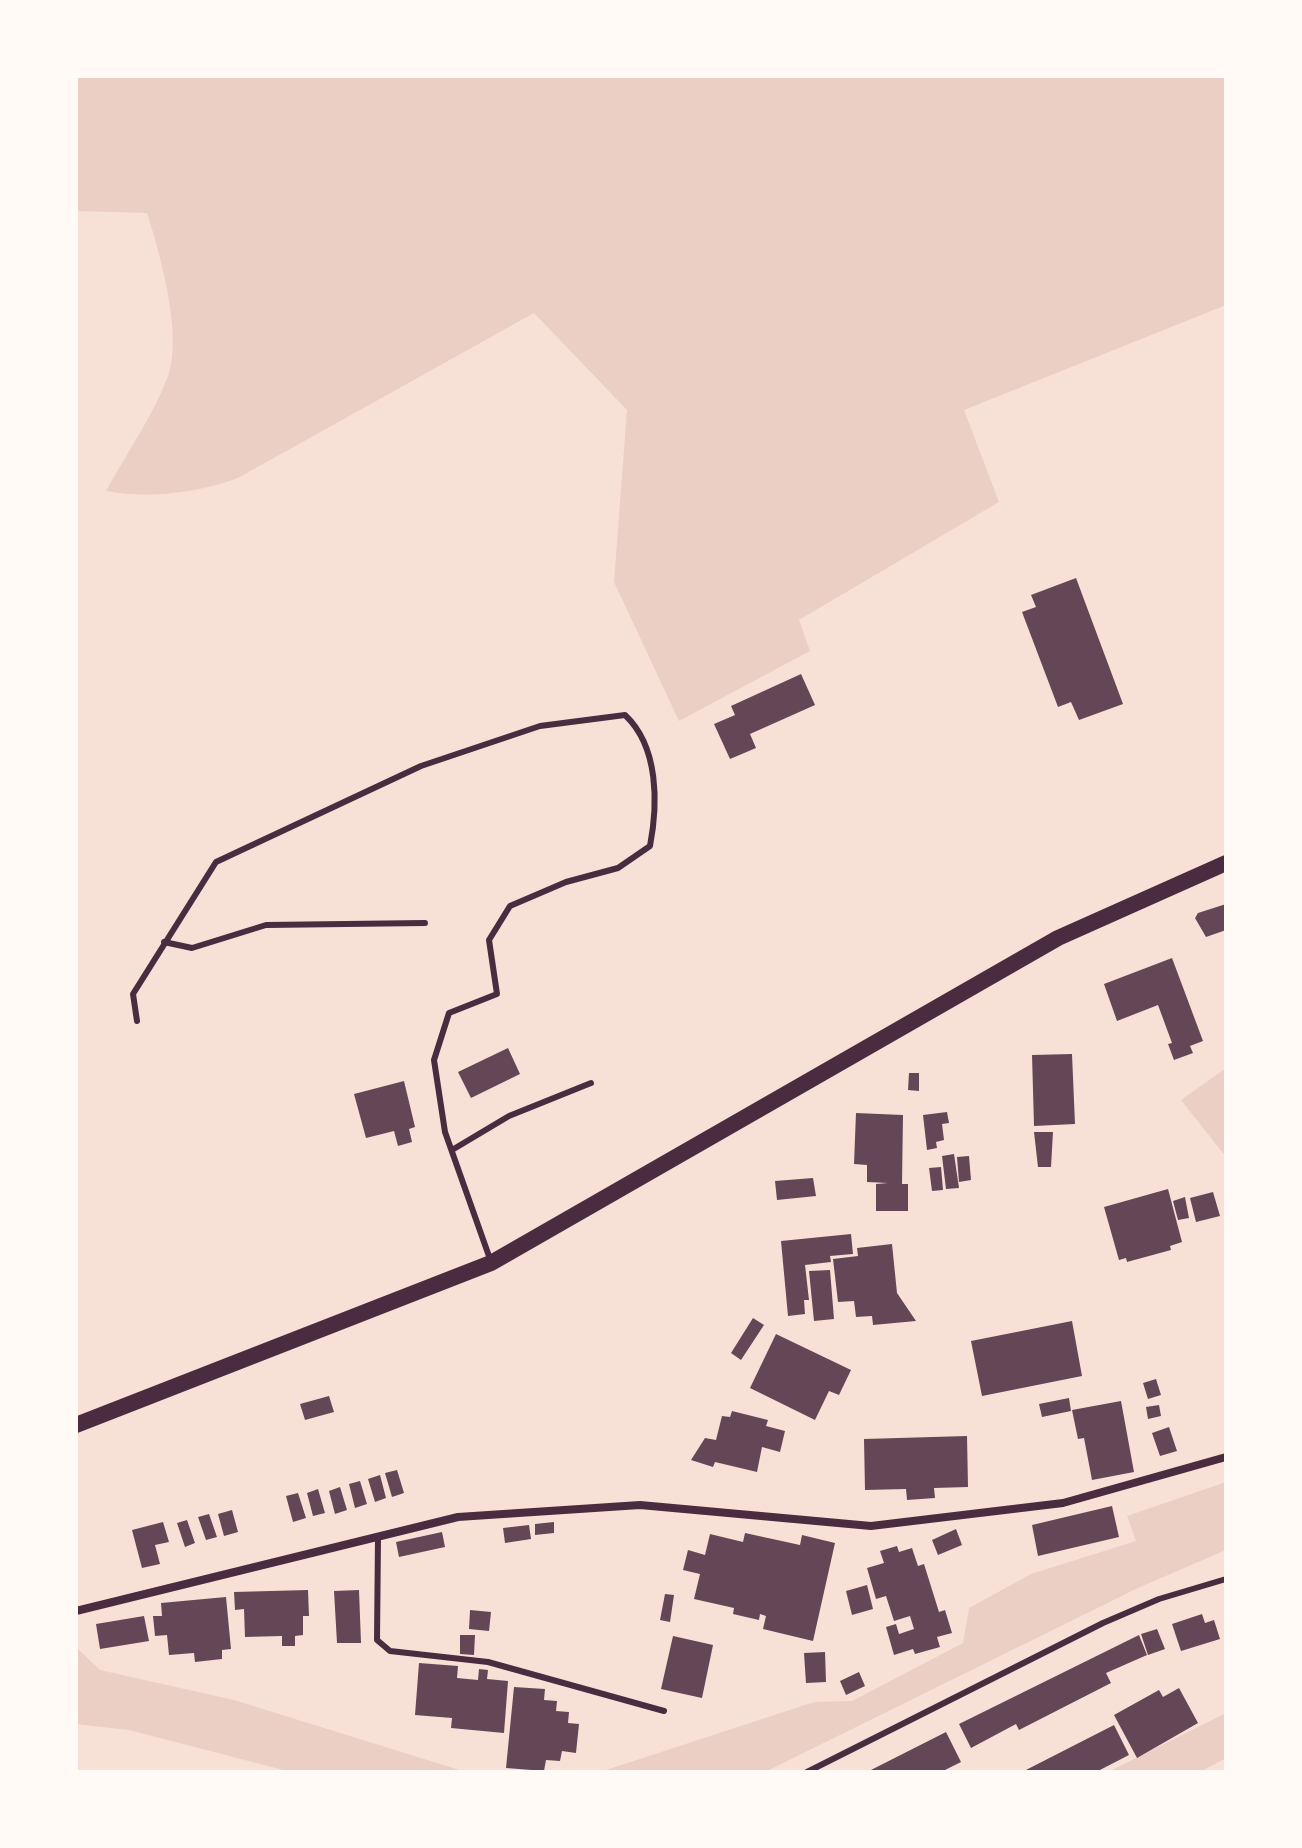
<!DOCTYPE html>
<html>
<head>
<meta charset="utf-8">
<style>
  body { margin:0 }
  #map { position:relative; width:1302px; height:1848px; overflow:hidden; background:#f7e1d7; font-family:Quicksand,sans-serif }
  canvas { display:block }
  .frame { position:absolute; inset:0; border:78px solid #fffaf5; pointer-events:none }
</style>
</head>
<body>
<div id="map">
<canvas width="1302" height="1848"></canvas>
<div class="frame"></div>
</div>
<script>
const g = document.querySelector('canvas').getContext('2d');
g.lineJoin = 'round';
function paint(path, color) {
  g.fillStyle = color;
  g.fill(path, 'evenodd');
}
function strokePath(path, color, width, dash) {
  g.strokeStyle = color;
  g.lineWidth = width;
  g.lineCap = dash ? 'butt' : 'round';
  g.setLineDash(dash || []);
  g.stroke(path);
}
const green = new Path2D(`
  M76,76H1226V305L964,410L999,502L799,620L810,651L679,721L614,582L627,410L534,313L238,478C198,493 148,499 106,491C126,454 153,416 168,376C183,335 160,254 147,213L76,211Z
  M1226,1068V1157L1181,1100Z
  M1226,1482V1550L1138,1588L765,1772H600L814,1702L852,1701L963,1643L969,1608L1031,1574L1136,1541L1127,1516Z
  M76,1647L100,1670L234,1700L466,1772H291L129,1730L76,1724Z
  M1226,1713V1758L1200,1772H1108Z`);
const building = new Path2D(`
  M1076,578L1123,704L1079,720L1071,702L1058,707L1022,612L1036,607L1031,595Z
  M801,674L815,705L750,734L756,748L730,759L714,724L735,715L731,706Z
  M1226,904V930L1206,937L1195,918L1198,913Z
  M1172,958L1203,1041L1190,1046L1193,1053L1174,1060L1168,1044L1172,1043L1158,1005L1117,1021L1104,984Z
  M508,1048L520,1074L471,1098L458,1072Z
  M1072,1054L1075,1124L1034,1126L1032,1055Z
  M909,1073H919V1091L908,1090Z
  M404,1081L415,1127L409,1129L412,1142L398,1146L394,1131L366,1138L354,1094Z
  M947,1112L949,1123L942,1124L944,1140L936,1142L937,1148L927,1150L923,1115Z
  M856,1113L903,1115L902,1184H908V1211H876V1184L888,1183L867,1182V1165L854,1164Z
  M1034,1132H1053L1051,1167H1038Z
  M954,1154L959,1188L946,1189L942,1156Z
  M969,1156L971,1180L959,1182L957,1157Z
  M941,1167L943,1190L932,1191L929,1168Z
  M813,1178L816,1196L777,1200L775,1181Z
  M1168,1189L1182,1242L1170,1246L1171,1250L1127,1262L1126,1258L1119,1260L1104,1207Z
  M1213,1192L1220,1216L1196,1222L1190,1198Z
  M1185,1197L1189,1218L1178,1220L1173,1201Z
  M851,1234L853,1254L830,1256L831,1262L805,1265L809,1300H804L805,1314L788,1316L781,1241Z
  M892,1244L897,1293L916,1321L873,1325L872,1316L856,1317L854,1301L838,1302L833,1259L858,1256L857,1248Z
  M830,1270L834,1319L814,1321L809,1271Z
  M753,1318L764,1325L741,1360L731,1353Z
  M1072,1321L1082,1376L982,1396L971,1341Z
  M776,1334L851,1370L839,1395L829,1391L815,1420L750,1388Z
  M1156,1379L1161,1395L1148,1399L1143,1383Z
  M329,1396L334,1412L305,1420L300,1404Z
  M1069,1398L1071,1411L1042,1417L1039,1404Z
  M1121,1401L1134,1472L1092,1480L1084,1438L1078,1439L1072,1410Z
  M1159,1405L1161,1416L1148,1419L1146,1407Z
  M732,1411L768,1420L766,1426L785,1431L780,1452L762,1447L757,1472L715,1462L713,1467L691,1460L705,1438L716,1440L722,1416L730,1417Z
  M1169,1427L1177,1451L1160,1456L1152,1433Z
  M967,1436L968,1487L934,1488L935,1498L907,1500L906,1489L865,1490L864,1439Z
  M397,1470L404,1493L392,1497L385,1473Z
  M380,1475L386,1498L375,1502L368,1479Z
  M360,1481L367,1504L355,1508L349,1484Z
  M340,1487L347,1510L335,1514L329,1491Z
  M318,1489L325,1513L313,1516L307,1493Z
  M298,1493L306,1518L293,1522L286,1496Z
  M1112,1506L1119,1537L1038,1556L1032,1525Z
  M232,1510L238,1532L224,1536L218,1514Z
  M209,1514L217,1537L206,1540L198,1517Z
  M187,1520L195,1543L185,1547L177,1523Z
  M163,1522L169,1542L155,1545L160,1564L142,1568L132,1530Z
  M554,1522V1533L535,1535V1524Z
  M529,1525L531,1539L505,1543L503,1528Z
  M956,1529L962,1545L938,1555L932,1540Z
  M442,1532L445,1547L399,1557L396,1542Z
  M745,1533L800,1545L802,1535L835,1543L813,1641L763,1629L766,1616L760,1614L759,1620L733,1614L734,1608L694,1599L700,1574L683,1570L688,1550L705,1555L710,1534L743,1542Z
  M897,1546L899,1552L912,1548L918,1566L924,1564L939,1612L945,1610L952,1633L937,1637L940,1647L915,1654L913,1649L894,1655L886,1627L896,1624L899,1634L914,1629L910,1616L894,1621L886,1596L876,1599L867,1568L884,1563L880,1551Z
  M867,1585L873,1609L852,1615L846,1591Z
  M308,1590L309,1616H303V1635L295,1636V1646H282V1636L245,1637L244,1609L235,1610L234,1592Z
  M359,1590L361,1643H337L334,1591Z
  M665,1594L674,1595L670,1622L660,1620Z
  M226,1597L231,1649L222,1650V1659L195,1662L194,1653L169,1655L167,1635L155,1636L153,1616H162L161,1603Z
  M470,1610L491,1612L489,1631L469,1629Z
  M1202,1614L1205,1623L1214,1620L1220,1639L1181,1651L1172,1624Z
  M144,1616L149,1641L100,1649L96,1624Z
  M1157,1629L1165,1649L1148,1655L1141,1634Z
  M460,1635H475L474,1655L460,1654Z
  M1139,1635L1147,1655L1106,1673L1111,1683L1019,1730L1016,1724L971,1748L959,1724Z
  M673,1636L713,1645L702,1698L661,1689Z
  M825,1652L826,1682L806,1683L804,1653Z
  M419,1663L458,1666L457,1678L478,1680L479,1669L488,1670L487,1679L508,1681L504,1733L451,1728L452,1718L415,1715Z
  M859,1672L865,1686L846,1695L840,1681Z
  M514,1687L545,1689L544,1700L557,1701L556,1711L569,1712L568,1723L579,1724L576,1753L562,1751L560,1761L546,1760L544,1771L506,1768Z
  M1179,1688L1198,1723L1137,1758L1114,1715L1159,1690L1163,1697Z
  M1114,1725L1129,1755L1096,1772H1022Z
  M946,1732L961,1762L941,1772H867Z`);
const service = new Path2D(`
  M164,942L192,948L266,925L425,923
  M137,1021L133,994L216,862L421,766L540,726L625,715C659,747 658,804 650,846L618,868L566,882L510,906L489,940L497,994L449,1013L434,1060L445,1132L490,1259
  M452,1150L509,1116L591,1083
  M378,1538L377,1640L390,1651L488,1662L664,1711
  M807,1772L1103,1623L1159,1599L1226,1579`);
const minor = new Path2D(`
  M76,1611L458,1517L640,1505L871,1526L1063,1503L1226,1457`);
const secondary = new Path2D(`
  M76,1425L491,1263L1058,938L1226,863`);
paint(green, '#ebcfc5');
paint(building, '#644757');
strokePath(service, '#4a2c40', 6);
strokePath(minor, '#4a2c40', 8);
strokePath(secondary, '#4a2c40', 16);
</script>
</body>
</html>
